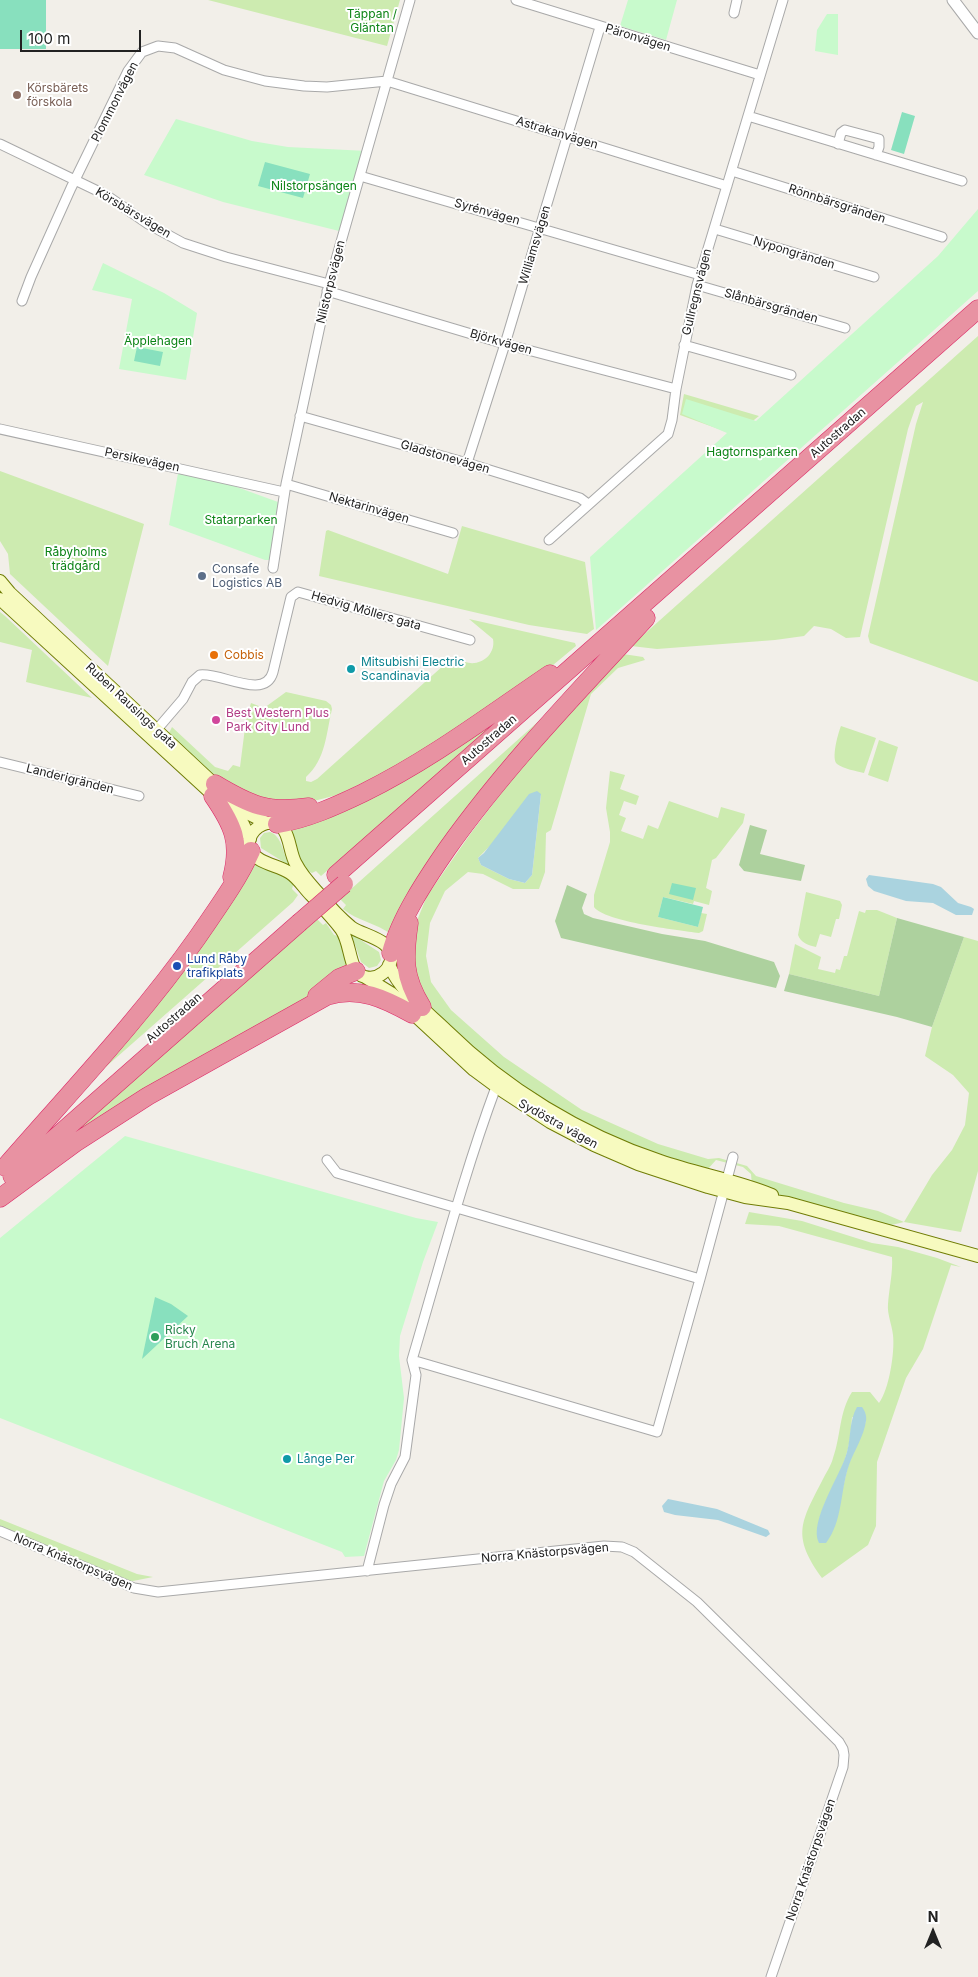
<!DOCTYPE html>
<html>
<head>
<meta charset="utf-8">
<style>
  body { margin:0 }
  #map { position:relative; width:978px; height:1977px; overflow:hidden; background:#f2efe9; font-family:Inter,sans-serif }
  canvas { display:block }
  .north { position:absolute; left:908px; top:1907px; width:50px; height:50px; -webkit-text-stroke:4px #fff; paint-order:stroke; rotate:0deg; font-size:14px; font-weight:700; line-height:20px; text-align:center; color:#222 }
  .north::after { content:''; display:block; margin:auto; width:18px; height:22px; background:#222; clip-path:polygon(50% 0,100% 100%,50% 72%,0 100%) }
  .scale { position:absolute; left:20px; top:30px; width:121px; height:22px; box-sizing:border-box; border:2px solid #222; border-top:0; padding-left:6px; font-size:15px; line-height:18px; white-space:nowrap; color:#222; -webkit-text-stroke:4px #fff; paint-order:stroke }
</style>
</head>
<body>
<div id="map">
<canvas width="978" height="1977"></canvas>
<div class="north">N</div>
<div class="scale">100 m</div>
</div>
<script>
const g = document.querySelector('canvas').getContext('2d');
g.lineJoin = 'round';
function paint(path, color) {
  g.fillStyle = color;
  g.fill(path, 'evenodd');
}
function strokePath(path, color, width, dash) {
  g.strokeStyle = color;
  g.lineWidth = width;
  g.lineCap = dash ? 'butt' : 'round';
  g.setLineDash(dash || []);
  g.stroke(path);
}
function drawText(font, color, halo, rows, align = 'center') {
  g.font = font + ' Inter,sans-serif';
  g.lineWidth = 4;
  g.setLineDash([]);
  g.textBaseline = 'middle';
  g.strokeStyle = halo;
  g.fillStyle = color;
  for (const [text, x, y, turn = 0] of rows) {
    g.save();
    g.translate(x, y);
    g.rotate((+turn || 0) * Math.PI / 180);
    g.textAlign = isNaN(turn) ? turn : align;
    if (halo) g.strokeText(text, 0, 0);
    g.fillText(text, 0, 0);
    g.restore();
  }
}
const grass = new Path2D(`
  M208,0H400L387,46Z
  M978,336V682L870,643L868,636L916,424L923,402L916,406L908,429L860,637L846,638L831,629L814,626L804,636L775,640L657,649L631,646Z
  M684,394L759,416L735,435L680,415Z
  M0,471L144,524L108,666L10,574L8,554L0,541Z
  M462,526L585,562L594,629L587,634L529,625L319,576L326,531L328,530L448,574Z
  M0,612L5,616L92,698L26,682L32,650L0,642Z
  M469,619L575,643L576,646L541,675L434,749L337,795L306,803L266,804L217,778L182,747L169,733L172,727L215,767L228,771L233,765L240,767L246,720L251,703L264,708L286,692L326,701L331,705L332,709C326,734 326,759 306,777V781L311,782L317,779L454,656C457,658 461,661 465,662C480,667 496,655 493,639Z
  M623,654L643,657L645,660L618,668L591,694L551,830L546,833L545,872L539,889H513L483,874L468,872L445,891L430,923L426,956L431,982L451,1010L504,1057L582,1110L658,1144L708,1159L719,1158L747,1166L756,1176L844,1203L878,1211L904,1222L932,1175L952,1150L965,1125L969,1093L953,1075L925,1056L932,1027L964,937L978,941V1171L961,1232L904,1222L887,1226L781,1196L752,1186L751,1174L743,1167L716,1160L707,1170L633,1147L568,1116L500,1071L433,1012L411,974L414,928L427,896L471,833L531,754ZM541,794L532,875L525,883L509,879L481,865L478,858Z
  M521,703L321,876L316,871L312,873L302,868L289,827Z
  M541,719L543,722L392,935C377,923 357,921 343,909L346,905L340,899Z
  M841,726L876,738L864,773C856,771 844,769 837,764C831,759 838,733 841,726Z
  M879,740L898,747L888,782L868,775Z
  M610,771L625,775L620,789L639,796L636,805L624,801L619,815L626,818L621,831L643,839L648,825L658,829L669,801L718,818L721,807L745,814L743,823L716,858L712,860L706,888L712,891L709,905L694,901L693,904L663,897L658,917L698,927L701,913L707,914L703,931L699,933C678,930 605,922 594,907V895L610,842V832L606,808Z
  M270,832C282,836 283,853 288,863L287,864L261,848L260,838L264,833Z
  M252,861L294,882L292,889L298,895L293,902L83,1087Z
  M806,892L840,901L842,905L839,919H836L831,937L820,934L816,947C808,945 801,943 798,935Z
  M866,910H877L897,918L879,996L789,974L795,944L821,957L818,969L835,973L836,969L840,970L844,956H847L859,911L865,913Z
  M316,918L323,925L326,923L334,935L341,937L349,968L311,995L62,1143Z
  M353,935L379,952L381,960L377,966L369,968L361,962L352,936Z
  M749,1212L802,1221L872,1243L898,1247L937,1258L961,1267L951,1265L923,1349L906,1378L877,1462L876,1526L868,1545L822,1578C791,1535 801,1522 823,1479C826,1473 831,1466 833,1458C841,1436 839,1412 852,1392H870L879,1403C889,1390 895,1352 893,1335C892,1325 887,1314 888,1304C889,1288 893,1273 892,1257L779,1226L745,1224ZM852,1417L866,1421L848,1466L841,1496L819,1520C825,1499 838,1480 845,1459C850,1445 851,1431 852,1417Z
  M0,1519L137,1574L153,1577L128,1582L0,1528Z`);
const forest = new Path2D(`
  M750,825L767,830L760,854L805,865L801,881L744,871L739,865Z
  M567,885L587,894L582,908L584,914L593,918L662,934L705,941L774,962L780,976L776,988L561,938L555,921Z
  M897,918L964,937L932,1027L897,1017L784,991L789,974L879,996Z`);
const park = new Path2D(`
  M628,0H677L666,40L620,26Z
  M827,14H838V55L815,51L817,30Z
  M176,119L252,141L288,147L367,151L343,232L223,202L144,175Z
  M978,209V291L596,630L590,557L727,433L682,414L686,399L756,421L938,256Z
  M103,263L164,293L197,313L186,380L119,369L132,299L92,290Z
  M178,473L223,482L278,502L270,560H265L169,525Z
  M125,1136L416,1218L438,1222L423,1262L400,1336L399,1356L404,1398L399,1450L396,1460L384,1481L364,1556L345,1557L342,1552L0,1418V1238Z`);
const pitch = new Path2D(`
  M0,0H46V49H0Z
  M902,112L915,116L904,154L891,150Z
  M265,162L310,174L303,198L258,186Z
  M137,347L163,352L160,366L134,361Z
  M672,883L696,888L693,900L669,894Z
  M663,897L703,907L698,927L658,917Z
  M155,1297L171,1304L188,1316L142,1359Z`);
const water = new Path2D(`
  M537,791L541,794L532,875L525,883L509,879L481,865L478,858L484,853L529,794Z
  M869,875L933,884L941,887L958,903L971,907L974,909L972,915H956L933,903L906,901L874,891L868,886L866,879Z
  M857,1407H862C865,1411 867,1416 866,1421C864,1436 854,1451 849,1465C840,1491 843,1521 826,1543H819C808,1522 841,1475 847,1452C851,1437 849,1421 857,1407Z
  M668,1499L717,1509L768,1530L770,1534L766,1537L718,1520L675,1515L664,1512L662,1506Z`);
const minor = new Path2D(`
  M516,0L760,75
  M734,13L737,0
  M748,116L962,181
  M0,144L106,195L148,224L183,243L226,257L329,284
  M838,144L841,133L845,130L879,139V147L876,155
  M732,171L942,237
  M360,176L700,275
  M715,229L874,277
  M697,285L845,328
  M327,291L505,344L676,389
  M22,301L31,277L71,188L128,71L142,52L158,46L175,48L224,70L265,81L304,86L327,87L387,81L727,186
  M684,345L791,375
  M300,416L467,463L580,498L588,504
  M0,429L284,492
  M467,463L505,344L600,27
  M286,484L453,533
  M549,540L668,434L672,420L676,389L697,285L783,0
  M273,568L286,484L329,284L410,0
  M153,734L183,699L192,682L200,675C221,672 265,701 273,672L291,597L298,592L470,640
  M0,762L139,796
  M327,1160L337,1173L700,1279L657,1432L412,1360C439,1269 463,1176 496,1087
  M700,1279L733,1157
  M0,1531L134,1588L158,1592L604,1546L622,1547L634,1552L697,1602L839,1742L843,1749L844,1755L843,1767L771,1977
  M367,1571L384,1505L391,1484L405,1457L416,1375L412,1360`);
const tertiary = new Path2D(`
  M953,0L978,33`);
const secondary = new Path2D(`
  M0,581L10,593L229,798L249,814L267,823
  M0,599L235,815L243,824L250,839
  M267,823C292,821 287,849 296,864C302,876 311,885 319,894C329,906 339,917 351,927C363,936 394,939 391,960C390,965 387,970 383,973C378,977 372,979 365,977C348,973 352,944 341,929C332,917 321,906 311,895C304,888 298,878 290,873C279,865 258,864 251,851C244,839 255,826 267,823Z
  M389,965C401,992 425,1010 446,1030C506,1089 580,1134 660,1161C697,1174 736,1180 772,1195
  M365,977L391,993L474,1070L501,1090L550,1122L594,1145L638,1164L708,1187L745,1197L788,1203L978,1256`);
const motorway = new Path2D(`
  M215,784C250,805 267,813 309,807
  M213,796C233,825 241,842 232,877
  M277,824C307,819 336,806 363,793C430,760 488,716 550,674
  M336,875L978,309
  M409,923C404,958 403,976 422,1007
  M391,953C400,918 427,878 447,849C506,766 577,693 646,618
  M317,996L339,978L356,971
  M5,1167C71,1091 139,1020 197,938C216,910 237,882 251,851
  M12,1176L299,923
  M0,1198L75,1143L148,1096L327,996C359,986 385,999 412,1014`);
const motorwayBridge = new Path2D(`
  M299,923L344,884`);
const markers = [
  [17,95,5,"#8d6e63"],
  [202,576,5,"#5c6f8a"],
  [214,655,5,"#e8710a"],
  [351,669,5,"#0f9aa8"],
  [216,720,5,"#d1479c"],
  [177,966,5,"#1a4fb4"],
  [155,1337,5,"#2e9e5b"],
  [287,1459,5,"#0f9aa8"]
];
const parkNames = [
  ["Täppan /",372,14],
  ["Gläntan",372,28],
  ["Nilstorpsängen",314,186],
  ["Äpplehagen",158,341],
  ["Hagtornsparken",752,452],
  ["Statarparken",241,520],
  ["Råbyholms",76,552],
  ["trädgård",76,566]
];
const streetNames = [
  ["Päronvägen",638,38,17],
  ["Plommonvägen",115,102,-63],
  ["Astrakanvägen",557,133,17],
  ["Rönnbärsgränden",837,204,18],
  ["Syrénvägen",487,212,16],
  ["Körsbärsvägen",133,213,31],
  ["Williamsvägen",535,245,-73],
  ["Nypongränden",794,253,17],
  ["Nilstorpsvägen",331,282,-76],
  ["Gullregnsvägen",697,292,-76],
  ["Slånbärsgränden",771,306,16],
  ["Björkvägen",501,342,16],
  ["Autostradan",838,433,-41],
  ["Gladstonevägen",445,457,16],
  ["Persikevägen",142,460,12],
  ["Nektarinvägen",369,508,16],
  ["Hedvig Möllers gata",366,611,16],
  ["Ruben Rausings gata",131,706,43],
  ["Autostradan",489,740,-41],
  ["Landerigränden",70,779,14],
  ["Autostradan",174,1018,-41],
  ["Sydöstra vägen",558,1124,29],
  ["Norra Knästorpsvägen",545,1553,-5],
  ["Norra Knästorpsvägen",73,1562,23],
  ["Norra Knästorpsvägen",811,1860,-71]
];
const educationNames = [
  ["Körsbärets",27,88],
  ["förskola",27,102]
];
const serviceNames = [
  ["Consafe",212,569],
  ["Logistics AB",212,583]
];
const foodNames = [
  ["Cobbis",224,655]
];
const cultureNames = [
  ["Mitsubishi Electric",361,662],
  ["Scandinavia",361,676],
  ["Långe Per",297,1459]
];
const hotelNames = [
  ["Best Western Plus",226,713],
  ["Park City Lund",226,727]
];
const transitNames = [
  ["Lund Råby",187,959],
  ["trafikplats",187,973]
];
const leisureNames = [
  ["Ricky",165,1330],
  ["Bruch Arena",165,1344]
];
paint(grass, '#cdebb0');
paint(forest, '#add19e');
paint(park, '#c8facc');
paint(pitch, '#88e0be');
paint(water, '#aad3df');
strokePath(minor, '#a9a9a9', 11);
strokePath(tertiary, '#a9a9a9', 13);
strokePath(secondary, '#707d05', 14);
strokePath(motorway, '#dc2a67', 19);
strokePath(minor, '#fff', 9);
strokePath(tertiary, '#fff', 11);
strokePath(secondary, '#f7fabf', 12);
strokePath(motorway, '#e892a2', 18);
strokePath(motorwayBridge, '#dc2a67', 19, []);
strokePath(motorwayBridge, '#e892a2', 18);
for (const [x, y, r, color] of markers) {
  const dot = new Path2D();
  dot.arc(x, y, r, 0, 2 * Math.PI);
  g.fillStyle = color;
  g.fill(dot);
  strokePath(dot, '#fff', 2);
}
drawText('12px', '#0c8416', '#fff', parkNames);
drawText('12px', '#222', '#fff', streetNames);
drawText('12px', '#785e54', '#fff', educationNames, 'left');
drawText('12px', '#4e5e75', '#fff', serviceNames, 'left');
drawText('12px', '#c56008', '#fff', foodNames, 'left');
drawText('12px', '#0d838f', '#fff', cultureNames, 'left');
drawText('12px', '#b23c85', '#fff', hotelNames, 'left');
drawText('12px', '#164399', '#fff', transitNames, 'left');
drawText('12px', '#27864d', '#fff', leisureNames, 'left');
</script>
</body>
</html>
